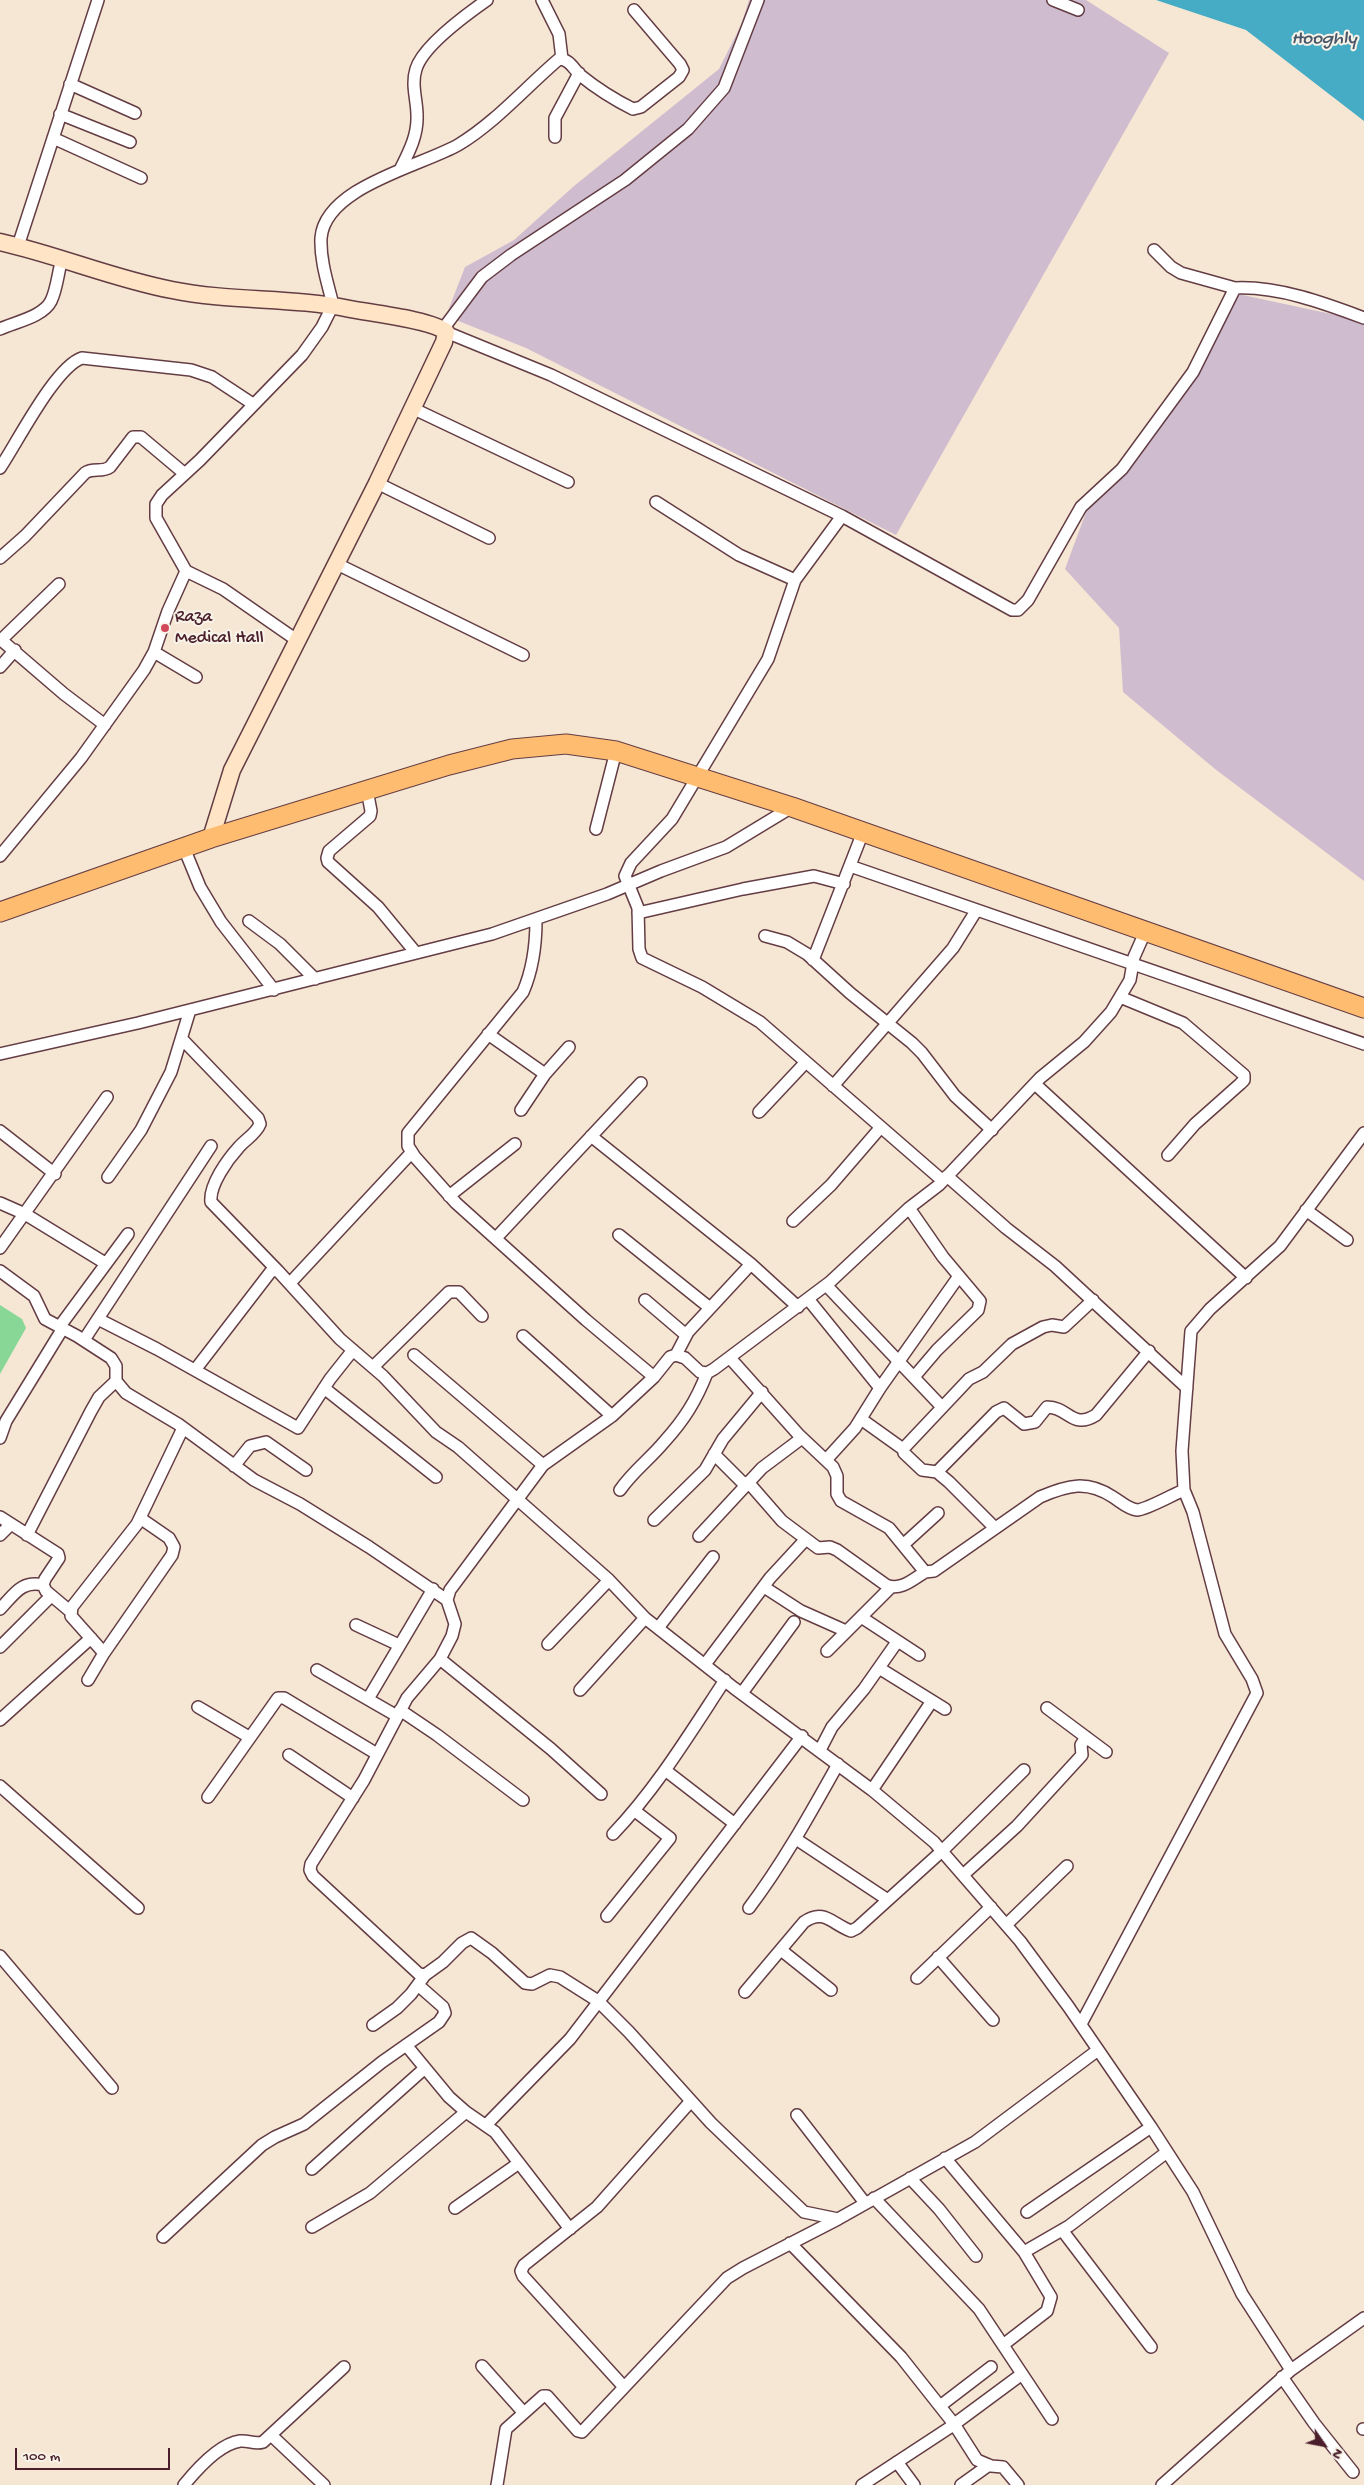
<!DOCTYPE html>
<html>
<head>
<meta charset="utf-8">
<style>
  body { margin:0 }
  #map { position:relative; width:1364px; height:2485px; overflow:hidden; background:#f6e7d4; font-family:"Gochi Hand",sans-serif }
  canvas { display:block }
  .north { position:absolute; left:1299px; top:2420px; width:50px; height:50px; -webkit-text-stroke:4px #f7f3e8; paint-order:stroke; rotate:123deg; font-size:14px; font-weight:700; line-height:20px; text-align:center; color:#4a1f2b }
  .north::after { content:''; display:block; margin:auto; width:18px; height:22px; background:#4a1f2b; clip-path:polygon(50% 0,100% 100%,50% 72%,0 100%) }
  .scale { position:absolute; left:15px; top:2448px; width:155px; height:22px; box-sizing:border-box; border:2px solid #4a1f2b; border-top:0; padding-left:6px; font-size:15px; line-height:18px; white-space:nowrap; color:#4a1f2b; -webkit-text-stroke:4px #f7f3e8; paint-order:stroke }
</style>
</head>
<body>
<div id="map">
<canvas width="1364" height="2485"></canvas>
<div class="north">N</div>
<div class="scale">100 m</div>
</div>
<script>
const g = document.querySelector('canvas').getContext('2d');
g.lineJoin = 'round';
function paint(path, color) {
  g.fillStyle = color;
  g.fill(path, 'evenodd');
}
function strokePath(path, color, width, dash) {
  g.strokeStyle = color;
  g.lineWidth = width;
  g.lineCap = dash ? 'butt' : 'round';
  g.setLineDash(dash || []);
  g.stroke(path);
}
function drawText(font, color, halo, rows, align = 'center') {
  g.font = font + ' "Gochi Hand",sans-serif';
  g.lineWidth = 4;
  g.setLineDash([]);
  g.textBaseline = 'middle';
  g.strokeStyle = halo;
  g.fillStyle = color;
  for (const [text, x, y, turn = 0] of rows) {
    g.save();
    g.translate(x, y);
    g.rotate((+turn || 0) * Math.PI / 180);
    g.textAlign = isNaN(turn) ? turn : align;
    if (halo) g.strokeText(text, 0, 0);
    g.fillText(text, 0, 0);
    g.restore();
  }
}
const industrial = new Path2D(`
  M749,0H1086L1169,53L896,535L526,348L446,316L465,267L514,240L574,186L719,69L741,25Z
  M1238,294L1364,321V881L1215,769L1123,692L1119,628L1065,569L1092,496L1173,405Z`);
const green = new Path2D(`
  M0,1305L22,1319L26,1328L0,1374Z`);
const water = new Path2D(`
  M1156,0H1364V121L1246,30Z`);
const street = new Path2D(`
  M542,0L559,34L562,59
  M1053,0L1078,10
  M70,84L135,113
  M60,114L130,142
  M555,137V118L579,73
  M53,138L141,178
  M400,170C409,152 418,135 417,115C417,100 411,85 416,69C423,46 467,14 487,0
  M18,246L98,0
  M1154,250L1171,267L1181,273L1235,288
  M0,329C15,322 43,317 51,301C57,289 58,272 62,259
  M443,329L482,277L511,255L625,180L688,129L724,88L758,0
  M446,332L551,375L842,516L1012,610H1018L1028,600L1081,507L1122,469L1193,372L1235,288C1278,286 1324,303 1364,318
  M412,408L568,482
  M0,468C17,443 55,367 82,358L191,370L212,377L253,404
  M377,483L489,538
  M656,502L739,555L795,580
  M842,516L795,580L768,659L672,819L631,863L625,876L638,908L639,949L642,958L702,987L760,1022L943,1181
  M0,558L25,536L85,473C93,467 102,473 110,467L133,437H141L185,474
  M335,563L523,655
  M186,571L223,589L298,641
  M0,639L64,694L105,725
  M1,640L59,584
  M154,652L196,677
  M0,667L15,650
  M367,790L371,811L370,816L329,851L327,858L328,862L378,907L416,953
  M596,829L616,751
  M184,848L200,887L221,922L274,990
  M0,856L81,758L144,670L154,652L168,611L186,571L156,518V504L162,495L200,460L302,355L322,327L333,305C328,284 320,261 321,238C325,187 421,166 458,145C495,123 526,87 559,59C569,59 573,68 580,75C596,88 615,100 633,109L641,107L679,77L683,70L680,64L634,10
  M850,866L1364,1044
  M638,913L743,889L814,876L844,884
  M536,920C536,944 533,969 523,992L408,1133V1146L415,1157L456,1203L586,1320L654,1377
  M249,921L280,944L315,979
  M765,936L787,942L807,954L850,993L912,1043L922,1053L955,1096L992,1130
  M813,960L863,832
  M1120,997L1183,1023L1244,1075V1080L1240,1084L1195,1124L1168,1155
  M488,1034L545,1074
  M182,1039L258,1118L260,1124C256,1134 246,1139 239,1147C228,1159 209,1185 211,1202L278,1271
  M0,1054L138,1023L492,934L607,894L661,871L726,847L792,807
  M1035,1084L1246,1278
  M833,1086L953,948L976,911
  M521,1110L545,1074L569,1047
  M759,1112L806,1062
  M0,1131L55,1174
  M591,1136L751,1264L798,1307
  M947,1176L1006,1228L1055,1266L1187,1388
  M108,1177L141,1130L171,1072L190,1010
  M449,1196L515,1144
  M0,1203L25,1214L105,1263
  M909,1208L943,1257L980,1301L978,1310L937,1350L914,1377
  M1306,1210L1347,1240
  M793,1221L831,1185L881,1127
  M619,1235L710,1308
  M496,1238L641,1083
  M0,1248L107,1097
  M0,1271L34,1296L45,1319L77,1336L111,1358L116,1366V1381L126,1393L178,1424L254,1480L300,1504L369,1547L447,1600
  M291,1282L412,1152
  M826,1285L942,1407
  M808,1299L880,1388L959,1276
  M645,1300L686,1335
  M98,1319L157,1349L298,1428L330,1379L353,1350
  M60,1326L128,1234
  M523,1336L612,1416
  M84,1340L211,1146
  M414,1355L543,1465
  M676,1355L688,1332L751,1264
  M730,1358L798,1434L833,1467L837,1476V1494L841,1501L889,1528L925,1572L934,1571L1040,1497C1068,1485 1087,1480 1113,1497C1121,1502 1128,1509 1137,1510C1146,1510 1174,1494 1184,1490
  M373,1367L449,1292H459L482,1316
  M195,1370L272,1270L278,1271L340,1339L383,1376L436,1432L458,1447L609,1580L645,1618L734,1688L872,1790L934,1842L1020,1941L1068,2006L1151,2127L1193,2192L1242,2294L1291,2370
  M324,1388L436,1477
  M861,1419L903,1449
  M0,1438L6,1421L63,1328
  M714,1454L745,1485
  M826,1460L855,1428L880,1388
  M234,1466L250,1446L266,1442L306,1470
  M937,1472L996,1412L1004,1408L1024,1424L1035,1422L1047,1407C1069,1407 1072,1430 1096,1415L1149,1351
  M748,1482L782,1521L818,1548L830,1547L837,1550L886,1585C901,1591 912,1580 925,1572
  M620,1490C633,1471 650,1459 664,1442C684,1420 696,1401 707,1373
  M0,1517L58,1554L59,1558L45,1579L43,1585L46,1591L71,1612
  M654,1520L705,1470L723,1439L762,1392
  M995,1528L949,1482L937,1472L922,1470L904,1453L903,1449L969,1379L983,1372L1012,1344L1043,1327L1052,1325L1064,1327L1093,1300
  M0,1535L11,1524
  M27,1535L91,1411L99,1397L116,1381
  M699,1536L762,1468L802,1438
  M904,1544L938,1513
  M764,1587L801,1611L846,1631
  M0,1609C14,1595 21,1580 43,1585
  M861,1617L919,1655
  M356,1625L399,1645
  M658,1628L713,1557
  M548,1644L609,1580
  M0,1647L51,1596
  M827,1651L891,1587
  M104,1653L71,1616L72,1607L137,1524L183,1428
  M440,1659L551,1749L601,1794
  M706,1663L770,1578L806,1539
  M879,1668L945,1709
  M317,1670L397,1716
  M88,1680L104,1653L172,1555L174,1547L169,1538L140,1518
  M580,1690L645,1618
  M742,1693L794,1622
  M368,1699L433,1589
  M198,1707L249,1737
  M1047,1708L1106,1752
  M400,1710L437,1735L523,1800
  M0,1720L91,1638
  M820,1750L832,1727L864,1689L897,1642
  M289,1755L353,1798
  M665,1770L735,1824
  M0,1786L138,1908
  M872,1790L932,1701
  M208,1797L278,1698H284L377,1754
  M613,1834C657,1788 690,1733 725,1680
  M796,1839L888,1900
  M963,1875L1017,1826L1082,1755L1081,1745L1086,1737
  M749,1908C783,1863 810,1814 838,1764
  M607,1916L670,1838L635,1811
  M1006,1925L1067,1866
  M781,1950L831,1990
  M0,1956L112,2088
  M938,1957L993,2020
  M425,1975L419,1974L313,1876L310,1870L311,1864L364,1780L407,1698L440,1659L452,1636L455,1624L447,1600L450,1590L543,1465L612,1416L654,1377L670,1357L676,1355L685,1358L700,1372L707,1373L714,1369L830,1282L909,1208L939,1185L1040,1078L1084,1042L1111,1012L1130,980L1134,957L1146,930
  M917,1978L991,1907
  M745,1992L804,1922C824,1908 832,1924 851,1931L857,1928L942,1851L1024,1770
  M1081,2024L1257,1693L1252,1679L1225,1634L1193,1512L1184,1490L1182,1451L1191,1331L1210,1309L1280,1246L1364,1133
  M373,2025L397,2008L411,1994L425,1975L443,1962L462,1943L471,1938L492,1953L525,1983L532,1984L550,1975L560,1977L598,2001L629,2032L711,2123L804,2212L838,2219L975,2142L1098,2050
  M406,2045L449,2097L466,2112L495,2132L570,2229
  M797,2115L865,2203
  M487,2124L570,2039L802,1736
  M945,2158L1024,2252L1051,2297L1047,2311L1003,2345
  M312,2169L425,2068
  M910,2178L939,2209L976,2256
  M874,2198L979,2309L1052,2419
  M455,2208L519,2163
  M1027,2212L1151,2127
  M312,2227L370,2193L466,2112
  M1062,2230L1151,2347
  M163,2237L262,2145L275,2137L304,2124L382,2062L439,2022L445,2013L443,2007L418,1985
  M790,2243L901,2357L954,2424L977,2460L991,2466L1003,2467L1018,2485
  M1024,2252L1069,2226L1167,2152
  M482,2366L524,2413
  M1282,2377L1314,2423L1353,2472
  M624,2387L523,2276L521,2271L524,2265L597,2207L691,2101
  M940,2406L991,2367
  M1363,2429H1364
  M271,2435L324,2485
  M897,2462L914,2485
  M184,2485C197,2469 219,2444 240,2441C249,2440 254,2445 263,2442L344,2367
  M497,2485L506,2429L543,2396H547L578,2431L582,2432L727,2278L743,2268L838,2219
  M862,2485L949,2428L1022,2374
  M961,2485L989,2465
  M1162,2485L1291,2370L1364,2318`);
const secondary = new Path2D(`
  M0,242C58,255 114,279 172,290C231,302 292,297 350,309C370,313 433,320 446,332L444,342L377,483L232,770L211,838`);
const primary = new Path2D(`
  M0,912L211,838L449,765L512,749L566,744L616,751L792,807L1364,1008`);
const markers = [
  [165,628,5,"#d1495b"]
];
const poiNames = [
  ["Raza",175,618],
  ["Medical Hall",175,639]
];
const waterNames = [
  ["Hooghly",1324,40]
];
paint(industrial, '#cfbdcf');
paint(green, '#88d797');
paint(water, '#46acc5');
strokePath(street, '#643d44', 14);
strokePath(secondary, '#643d44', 19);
strokePath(primary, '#643d44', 21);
strokePath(street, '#fff', 11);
strokePath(secondary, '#ffe4c6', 16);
strokePath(primary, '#febc70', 19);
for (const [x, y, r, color] of markers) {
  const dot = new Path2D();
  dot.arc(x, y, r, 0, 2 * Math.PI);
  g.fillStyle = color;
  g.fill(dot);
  strokePath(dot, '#f7f3e8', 2);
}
drawText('18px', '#4a1f2b', '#f7f3e8', poiNames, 'left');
drawText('italic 19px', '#485769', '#f7f3e8', waterNames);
</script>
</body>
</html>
